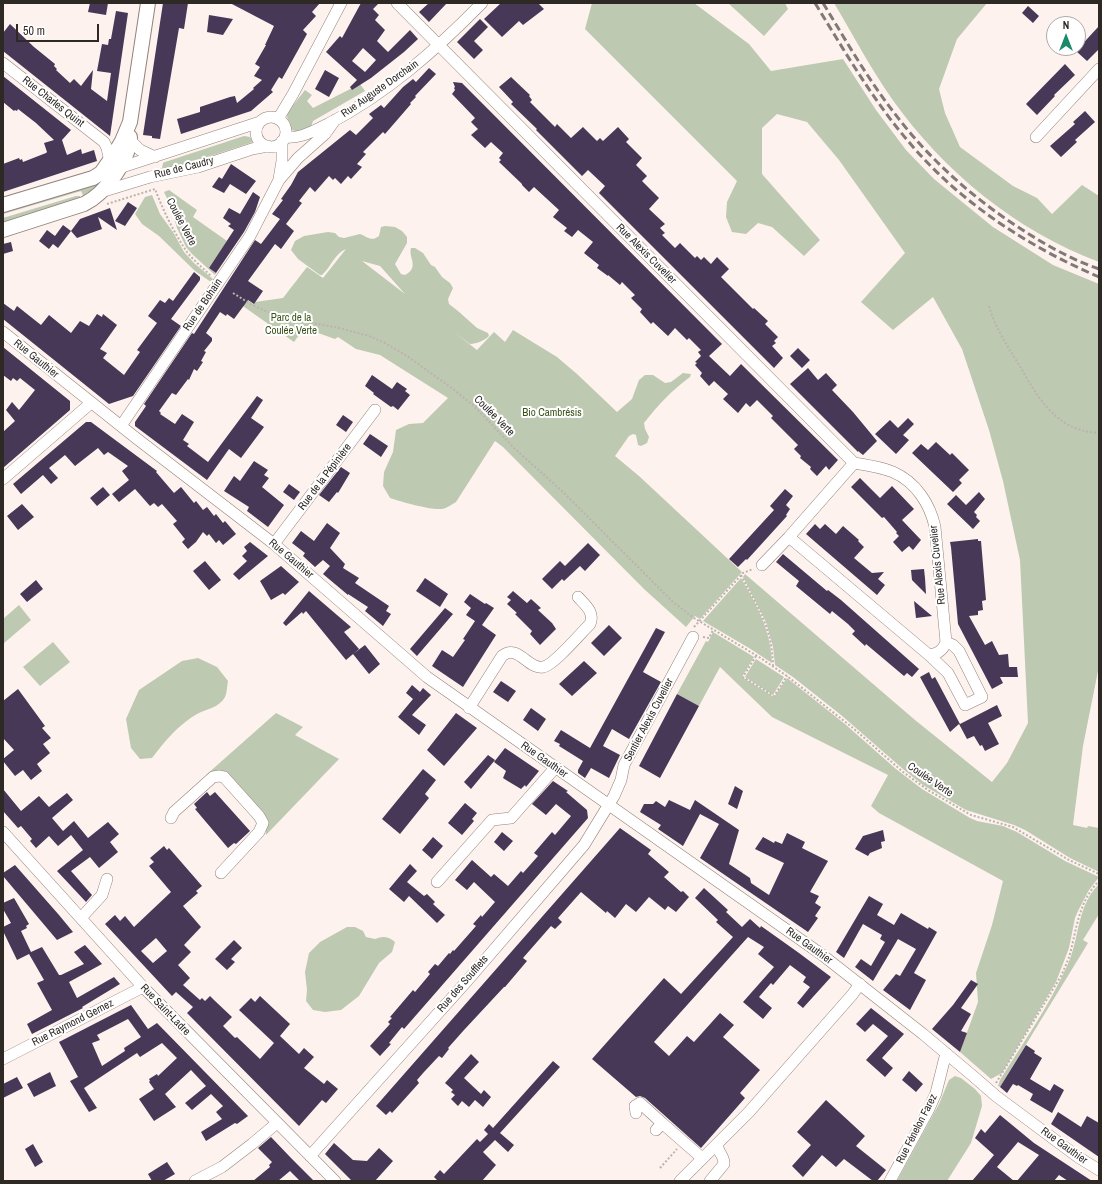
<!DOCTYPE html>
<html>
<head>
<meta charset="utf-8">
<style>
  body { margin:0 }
  #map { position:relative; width:1102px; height:1184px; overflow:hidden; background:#fdf2ed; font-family:"Archivo Narrow",sans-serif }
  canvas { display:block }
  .frame { position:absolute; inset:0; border:4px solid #2f2926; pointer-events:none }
  .north { position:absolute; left:1046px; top:16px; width:40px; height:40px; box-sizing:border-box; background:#fff; border:1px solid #aca9a8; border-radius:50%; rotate:0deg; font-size:11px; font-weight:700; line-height:16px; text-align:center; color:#2f2926 }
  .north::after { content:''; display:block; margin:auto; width:14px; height:18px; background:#1b8a6a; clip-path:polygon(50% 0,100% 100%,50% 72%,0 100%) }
  .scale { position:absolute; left:16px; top:24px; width:83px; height:18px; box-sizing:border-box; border:2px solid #2f2926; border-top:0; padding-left:5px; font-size:12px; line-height:14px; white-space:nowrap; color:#2f2926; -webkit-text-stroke:3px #fff; paint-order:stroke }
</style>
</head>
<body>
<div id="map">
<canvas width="1102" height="1184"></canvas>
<div class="frame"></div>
<div class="north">N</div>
<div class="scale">50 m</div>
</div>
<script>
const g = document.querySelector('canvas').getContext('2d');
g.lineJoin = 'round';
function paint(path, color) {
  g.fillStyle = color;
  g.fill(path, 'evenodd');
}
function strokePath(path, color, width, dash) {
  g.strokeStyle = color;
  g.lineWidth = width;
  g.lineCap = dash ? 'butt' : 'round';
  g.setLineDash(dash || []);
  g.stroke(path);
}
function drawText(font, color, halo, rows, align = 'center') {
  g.font = font + ' "Archivo Narrow",sans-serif';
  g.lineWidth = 4;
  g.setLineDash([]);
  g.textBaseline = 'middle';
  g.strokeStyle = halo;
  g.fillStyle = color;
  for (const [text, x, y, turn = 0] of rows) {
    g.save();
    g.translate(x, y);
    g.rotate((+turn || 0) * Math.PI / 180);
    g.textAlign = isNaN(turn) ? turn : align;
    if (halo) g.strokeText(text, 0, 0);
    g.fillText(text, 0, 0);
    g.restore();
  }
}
const green = new Path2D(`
  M592,3H694L749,44L771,71L843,59L876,110L906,150L934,179L993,227L1053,265L1099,284V666L1083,746L1073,825L1087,828L1088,826L1099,828V872L1070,858L1025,830L1014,825L966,810L923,785L903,769L841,715L793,677L775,665L773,647L766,622L743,577L745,574L915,720L992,782L1007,763L1028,723L1020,560L1003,481L989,430L962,349L933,297L893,330L861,302L905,253L839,160L807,122L777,114L762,128V174L820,240L804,256L772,227L758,223L746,234L732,232L726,217L727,202L737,181L585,29Z
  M728,3H785L788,9L764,36Z
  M834,3H987L957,39L939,89L945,113L960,147L1013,186L1037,198L1052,214L1082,185L1099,196V262C1016,231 943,171 892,99C871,69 853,35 834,3Z
  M360,84L365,91L313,121L311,127C302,131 295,134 288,127L287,113L305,90L312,95L307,101L313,108Z
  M244,136L250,137L253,142L165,171L162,168L163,163L165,162Z
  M105,179L92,193L84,197L81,191L3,214V209Z
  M169,190L197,210L193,217L227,241L209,268L216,273L215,275L192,254L186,247L177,228L170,205L164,192Z
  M152,195L160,214L173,232L184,252L194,263L213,279L211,282L195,271L159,236L142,224L135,214L145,197Z
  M76,196H80V198L3,223V218Z
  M385,226L395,227L402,231L407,237V243L395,264L401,274L405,275C420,267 408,258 411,248H415L423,253L431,265L435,267L442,277L450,283L453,288L448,299L449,304L458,311L477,328L488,333L489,336C485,340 477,344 470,344L454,332L477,350L494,332L505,342L513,330L557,357L577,374L617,412L632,399L639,380L645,375H653L665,383L671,382L683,373L691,374L690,377C672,390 658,405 644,423L645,429L649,437L647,443L641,446L638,445L636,435L633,434L629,436L615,456L639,476L742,572L700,619L695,616L686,627L644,589L503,447L495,441L456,502C451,505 447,508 442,509C430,510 402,502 390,498L383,486L384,472L393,452L396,430L409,424L423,423L448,398L380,355L356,349L338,337L335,339L304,328L294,342L230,297L246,299L253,304L255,302L283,298L307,267L323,278L346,249C335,253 331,267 322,275H320L298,259L291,250L295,241L304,236L328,232L335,233L339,237L344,238L360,234C368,237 371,242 379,236L381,227ZM362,261L380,266L405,294Z
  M741,578C757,605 771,631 772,663L749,648L703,621Z
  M19,605L31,620L3,644V619Z
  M713,632L754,657L742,677L774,697L787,678L845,724L896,769L922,789L970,818L977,821L1003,826L1017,832L1065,861L1099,877L1089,890L1078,911L1075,918L1069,948L1056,982L1002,1073L991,1079L960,1052L978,1002L976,973L992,925L1003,881L879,813L871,806L888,775L772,717L720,667L699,706L677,694L706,641L708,642Z
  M53,642L70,662L40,686L23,667Z
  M198,658L217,667L228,681C227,686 227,693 225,697C219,708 206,709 197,714C178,725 165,741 152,758L140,759L131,748L126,719L139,690L182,661Z
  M756,659L784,677L773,695L745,677Z
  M276,713L303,727L295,735L339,759L266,835L265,818L212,774L206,775Z
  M1099,884V914L1083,940L1088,943L1000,1087L998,1086L1000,1080C1023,1043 1049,1006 1067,966C1080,939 1076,907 1099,884Z
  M347,927H355L363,931L366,937L375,939C383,936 388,936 395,942L392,952L379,963L359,996L341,1010L325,1012L313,1010L306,1001L307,990L305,972L309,953L320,942Z
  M955,1076L961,1078L975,1089L981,1096L982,1106L971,1143L947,1181H897L939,1104L949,1080Z`);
const building = new Path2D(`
  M90,3H108L106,15L88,12Z
  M163,3H188L184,29L179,28L160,139L152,138V136L143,135Z
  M230,3H320L312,12L316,16L303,30L307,34L282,79L279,77L271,90L273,92L251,111L181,134L177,119L200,112V107L230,97L235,96L237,103L254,89L253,88L262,80L254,76L260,67L255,64L266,45H265L274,26Z
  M361,3H379L373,9L379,15L375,20L385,30L377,41L388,52L410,30L418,39L404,52L371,78L352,90L350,87L357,80L326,52L340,36L342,38ZM363,48L376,60L365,72L352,61Z
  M429,3H447L429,22L419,12Z
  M501,3H538L544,9L523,25L519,21L502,37L484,19Z
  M1028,6L1039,16L1033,23L1022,13Z
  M116,11L128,13L110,136L3,51V33L10,24L34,47L55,64L54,66L57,69L56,70L70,83L74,79L81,86L93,70L91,89L107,101L111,73L97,71L102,44L108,45L109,39H111Z
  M209,15L233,19L223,35L207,32Z
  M480,19L488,27L474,41L483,50L474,59L457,42Z
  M1099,26V49L1087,61L1076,51Z
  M1065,64L1075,75L1054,95L1055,96L1037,115L1026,104Z
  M429,68L436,74L415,96L416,97L410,103L411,104L385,134L383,132L363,152L366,154L357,164L362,167L351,179L348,176L341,184L335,178L333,180L329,176L315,192L310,187L299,201L302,203L286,224L294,231L281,249L275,244L248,281L263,291L254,304L248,300L234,319L227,314L226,316L220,312L206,333L212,338V341L204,351L206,352L201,361L203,362L197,371L194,369L189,380L188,379L176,395L172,393L159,411L161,413L160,414L175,424L182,414L194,422L183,440L189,444L187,446L208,462L257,396L263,400L251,418L264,427L241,458L229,449L207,480L135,426V422L146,406L144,404L192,333L194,334L255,240L261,244L280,219L272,214L283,200L281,199L291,185L298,172L350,130L356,135L373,118L369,114L381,105L384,108L403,87L413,79L416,82Z
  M325,70L339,78L329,97L315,89Z
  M3,76L71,130L62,140L67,155L81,149L82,154L94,150L97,161L3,192V164L19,158L20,160L22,159L23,162L46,153L47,152L44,143L54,140L36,123L18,109L17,111L15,110L14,111L3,102Z
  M511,77L530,95L529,96L532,100L530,102L555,127L557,124L571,138L583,127L597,141L600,138L603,141L618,127L629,139L626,142L642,158L636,165L647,176L642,181L659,198L649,209L665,224L660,228L665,233L662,235L675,248L680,243L695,258L697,256L701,260L704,257L711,264L717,257L729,269L721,277L753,309L754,308L768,321L765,324L778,337L774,341L776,343L772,346L783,358L774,368L599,193L605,186L588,170L582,176L536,130L537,129L511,104L513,102L499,87Z
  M453,82L462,83L722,344L709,356L730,376L741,364L838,460L829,470L826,466L817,476L810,469L811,467L800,458L801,456L794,449L798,445L771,418L773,416L757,400L750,407L746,403L738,413L723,399L728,394L714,381L709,386L700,376L702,373L695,365L697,363L695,362L701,356L698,352L701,350L689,338L687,340L675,328L668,336L653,322L651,324L640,312L642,309L631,298L635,295L622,282L620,285L608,275V276L597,268L599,265L584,253L593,242L578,230L572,237L564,231L567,228L553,217L559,210L534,187L529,192L522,185V184L499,162L501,160L499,158L503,153L491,142L485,148L471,135L478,129L471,122L475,118L452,94L455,90L454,88L455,87Z
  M1085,111L1095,122L1075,140L1077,142L1061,157L1050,146L1075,124L1073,122Z
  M231,164L256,181L246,194L230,184L224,193L212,187L219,177L222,179Z
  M253,192L260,197L255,212L244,232L216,273L209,268L234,230L228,226L231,224L223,218L229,208L240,214Z
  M128,202L137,208L125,226L115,221Z
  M110,208L117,230L98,217L102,229L77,238L71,231L58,248L53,244L49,249L39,241L47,230L55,236L63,225L71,231L80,219Z
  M11,242L13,251L3,254V244Z
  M194,272L200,277V280L171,319L181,326L133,396L109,404L3,319V303L14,311L17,306L41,325L49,315L71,333L80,321L89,326L97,314L102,317L103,314L117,325L100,349L107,353L103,358L124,375L140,352L137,350L157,323L148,316L160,300L165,303L169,298L173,301Z
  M3,347L70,401V410L3,468V432L15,421L6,410L12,402L19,410L35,390L20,378L17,381L13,378L11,381L3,375Z
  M798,348L810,360L802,368L790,356Z
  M808,368L818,380L826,373L837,385L832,390L853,412L877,441L863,455L858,451V452L790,384Z
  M372,375L392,389L397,382L407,389L405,391L410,395L398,410L393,406L391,407L373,394L374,393L365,386Z
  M343,415L353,422L346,432L336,425Z
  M908,418L914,424L903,435L909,440L896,454L875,434L890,420L898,428Z
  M86,422H91L157,471L156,472L174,493L181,487L194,503L196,501L203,510L207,507L214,516L216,514L223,523L225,521L236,534L223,545L219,540L216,543L209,534L207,536L203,532L196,542L188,549L182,542L185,539L173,524L177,521L162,504L158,507L154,503L150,506L135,489L119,502L112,494L129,480L122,471L128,466L108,452L104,455L98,448L75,466L65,455L49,468L58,478L51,484L43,475L21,494L13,484Z
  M370,434L388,446L381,457L363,444Z
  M936,442L950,455L952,453L969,470L959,480L962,483L953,492L912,453L921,444L928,450Z
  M254,461L268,470L264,475L269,478L262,487L284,505L268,527L247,511L249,507L224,491L234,476L240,481Z
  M341,467L350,473L338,493L337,492L329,502L319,495Z
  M860,478L880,498L892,486L914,509L902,520L921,540L913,550L909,546L902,552L893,542L899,536L896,533L897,532L884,517L882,518L851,487Z
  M289,484L300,492L294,500L283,492Z
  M103,487L110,495L97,506L90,498Z
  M785,489L793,496L786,505L790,509L786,515L787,516L747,560L746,559L738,567L729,559L774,510L770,506Z
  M979,492L985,499L974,512L977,515L976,517L980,521L973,529L947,504L956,495L966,505Z
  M22,504L34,517L18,530L7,516Z
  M327,523L340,533L330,548L345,564L343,568L359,578L355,583L389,606L386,611L391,614L383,626L365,611L368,607L348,594V595L323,574L330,566L323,560L315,567L303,556L305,553L292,543L301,531L314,541Z
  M815,524L820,529L825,524L836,534L843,526L859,540L858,541L864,547L854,558L872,573L884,572L878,579L885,585L877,595L806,534Z
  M978,539V541H981L986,600L982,601L983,610L978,611V615L969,616L985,645L992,641L999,655L1008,654L1009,667H1017L1018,677H1000L1003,683L992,689L958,624L951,547L950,542Z
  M250,542L268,556L239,580L233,574L247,561L242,556L247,551L244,547Z
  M588,543L600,555L585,571L580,566L564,581L562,579L552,589L542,579L560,561L565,566Z
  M783,554L827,591L828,590L841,600L919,669L912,677L907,673L904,676L866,644L865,646L852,634L855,631L848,624L832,611L830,614L796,586L799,581L776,562Z
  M205,561L221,580L209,590L193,571Z
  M281,566L299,582L285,595L283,593L271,600L260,581Z
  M924,569L925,578L926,594L912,580L911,570Z
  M425,578L448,594L440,607L416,591Z
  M36,580L43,589L27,602L20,594Z
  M309,591L351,627L344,632L359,649L346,660L306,611L303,614L302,612L286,626L283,623Z
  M513,591L527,603L531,599L541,608L538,610L552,623L556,629L540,645L530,634L532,631L515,614L517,613L507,604L511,600L507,597Z
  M470,594L485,604L486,603L494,608L482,625L496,635L463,687L432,666L442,650L453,657L465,640L463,639L475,621L466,615L471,608L464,602Z
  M914,601L932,616L916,618Z
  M445,608L453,614L417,656L410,649Z
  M609,625L622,638L604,656L591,643Z
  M656,628L665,632L643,672L661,682L629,739L612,729L603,746L620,755L609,778L591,768L585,778L578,773V770L583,761L559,746L560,744L554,741L561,730L590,748Z
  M365,645L380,664L369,674L353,654Z
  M584,661L597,673L572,696L559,684Z
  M929,672L932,679L935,677L960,724L997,705L1002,716L988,723L999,744L985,751L982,745L980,746L974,736L967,739L959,724L950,732L920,677Z
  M501,681L516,691L508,702L493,692Z
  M412,685L420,692L423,688L431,695L412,715L426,725L419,735L398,717L413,699L406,693Z
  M18,689L45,726L42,728L51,738L43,744L50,753L37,764L42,771L31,780L23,770L15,776L3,761V759L14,750L3,738V701Z
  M677,694L699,706L660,778L639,766Z
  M531,708L546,719L538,731L523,720Z
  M456,713L477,728L444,766L427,750Z
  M505,748L539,771L526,787L525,785L521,789L506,780L503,778L506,771L494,762Z
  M488,755L495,760L471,789L464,782Z
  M423,769L436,780L425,794L429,798L400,834L382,819Z
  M553,781L568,791L566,792L587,810L588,818L404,1029L402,1027L389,1043L391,1044L380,1056L370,1046L390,1024L388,1022L392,1018L390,1017L413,990L415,992L430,974L428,972L435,964L438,966L449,953L450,954L453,950L454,951L476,926L473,924L481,915L482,917L495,902L474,882L467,890L455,880L472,860L491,877L494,874L508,886L521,871L523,873L538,856L534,853L552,832L555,835L571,816L556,804L546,815L532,804Z
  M735,786L743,791L737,809L728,804Z
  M3,789L21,811L39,796L49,807L67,793L73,800L52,818L63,831L74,821L88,838L108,822L119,834L110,842L118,852L99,868L90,857L71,871L92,895L86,902L57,871L83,850L71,835L58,846L49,836L36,848L30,841L32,839L21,826L18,828L3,811Z
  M207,792L210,796L215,792L250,831L236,844L234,843L228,848L195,809L197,808L194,804Z
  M669,800L690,810L695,800L739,830L729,864L750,878L751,883L769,895L784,863L755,849L763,837L774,843L775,841L782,844L787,833L805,842L802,848L828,861L810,892L819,896L815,903L821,907L815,916L818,918L808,932L700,858L719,824L700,814L683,846L658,829L661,825L640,812L644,804H653L656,801L665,807Z
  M465,803L477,813L472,819L474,821L462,835L448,823Z
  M620,828L651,850L648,854L669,872L664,877L681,892L683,891L689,897L676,912L668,906L665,910L649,897L636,912L626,904L615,918L607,911L606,913L581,892L558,918L562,922L555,929L551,926L523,958L527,961L505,987H504L464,1030L448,1048L449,1049L442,1058L439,1056L424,1072L417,1080L419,1083L392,1113L390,1111L386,1115L376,1106Z
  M883,830L885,841L881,842L882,848L870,853L868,856L855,849L863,836Z
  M502,832L513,841L504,851L494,842Z
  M433,837L443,846L432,859L422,850Z
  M164,846L167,850L169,848L202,886L196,891L198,893L183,906L201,927L184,945L191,952L178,965L190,978L183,985L200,1000L202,998L205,1001L210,996L214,1000L232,1017L223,1026L235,1038L237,1037L239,1039L260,1059L274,1043L239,1010L251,998L255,1002L260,996L290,1024L280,1036L299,1054L304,1048L314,1057L304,1068L324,1084L327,1080L338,1089L326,1103L322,1100L299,1126L187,1013L193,1007L176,992L172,996L105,924L115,915L120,921L125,916L134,927L171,892L149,866L154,862L150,858ZM156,938L167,951L153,963L141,951Z
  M410,864L417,871L407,882L424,896L427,894L435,902L433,904L445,915L437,923L409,896L404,902L389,889Z
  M15,865L59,915L73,932L57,940L3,876V873Z
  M704,888L728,910L726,912L742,927L750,919L760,928L761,926L799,953L831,977L803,1008L797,1003L810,987L803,982L806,977L790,965L773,985L771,983L759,997L772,1008L763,1019L743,1002L774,967L758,954L764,947L748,937L654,1042L669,1056L687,1036L694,1042L720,1013L734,1025L723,1037L760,1070L740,1093L745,1098L701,1148L645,1098L640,1096L636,1097L592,1059L664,978L681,994L733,937L716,922L718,920L695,898Z
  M869,896L883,904L877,915L894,925L901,913L928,929L929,927L937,932L914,973L926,980L910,1010L883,990L896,974L900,976L916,949L898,939L873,981L855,967L861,959L871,966L885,942L880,939L882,935L863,924L844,958L836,952Z
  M14,898L29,924L26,926L27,928L21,931L31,952L42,947L59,975H61L84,964L74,952L85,945L102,964L69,982L77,998L114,977L120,984L82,1007L83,1008L32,1034L27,1024L52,1010L37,983L44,980L29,954L17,960L3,931V927L11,923L3,909V903Z
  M234,940L242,948L231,959L235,962L227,970L215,959Z
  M971,980L978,984L961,1008L971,1014L961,1031L967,1033L960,1052L932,1029L953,1005Z
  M131,1005L148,1029L157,1023L248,1116L237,1124L235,1123L206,1141L201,1132L222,1119L216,1112L223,1106L211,1094L192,1110L185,1103L206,1086L191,1070L165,1094L176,1107L154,1121L139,1099L154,1089L149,1082L150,1081L149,1079L157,1074L158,1076L177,1058L162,1043L140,1057L137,1053L84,1088L97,1108L89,1112L70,1081L78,1077L59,1042ZM128,1019L141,1037L124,1048L125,1051L102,1066L92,1043L100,1040L97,1035Z
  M871,1008L904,1034L882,1058L893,1068L885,1077L866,1060L888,1036L873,1024L865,1032L856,1024Z
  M1026,1045L1035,1051L1034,1053L1042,1058L1030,1079L1050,1091L1054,1084L1064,1090L1052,1113L1030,1100L1033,1094L1018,1085L1017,1086L1013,1084L1007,1093L1000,1087Z
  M471,1054L479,1062L464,1078L481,1094L484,1090L491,1097L483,1107L475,1100L469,1107L462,1101L458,1106L451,1099L455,1095L451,1092L453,1090L445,1083Z
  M553,1061L560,1067L500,1133L514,1145L508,1152L495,1140L483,1152L496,1165L482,1181H438L434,1177L440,1170L444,1174L477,1139L480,1142L488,1134L484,1130L489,1124L493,1128Z
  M909,1071L923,1084L916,1092L902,1080Z
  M50,1072L56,1086L34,1097L27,1084Z
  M17,1077L23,1088L3,1098V1084Z
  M826,1100L865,1136L856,1146L886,1170L877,1181H873L844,1159L836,1167L822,1155L803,1177L792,1166L811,1145L797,1132Z
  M1058,1112L1081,1127L1087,1116L1099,1123V1157L1051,1124Z
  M1000,1115L1034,1143L1092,1181H1068L1059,1175L1054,1181H1017L1039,1155L1018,1142L997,1167L1014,1181H972L994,1155L975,1138L981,1129L985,1133Z
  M271,1137L291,1158L314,1181H300L290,1171L278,1181H253L270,1167L269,1165L272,1162L258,1148Z
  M334,1143L353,1160L367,1161L379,1148L393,1161L375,1181H352L325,1154Z
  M33,1144L43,1162L35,1167L25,1149Z
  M167,1162L175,1174L163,1181H152L148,1174Z`);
const path = new Path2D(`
  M107,204L155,189C163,210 174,233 187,252C194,261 203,268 211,276
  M233,293L252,305L270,313L287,318L339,328L369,336L385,343L407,356L453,389L475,407L514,448L561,490L673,602L694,618L759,657L787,676L853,728L903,772L928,790L971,815L1013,827L1069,860L1099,874
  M989,306C995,327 1006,344 1018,363C1037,396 1055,431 1099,433
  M741,575C758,609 772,626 773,666
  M694,627L743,573L753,569
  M703,637L709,638L713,630
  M756,656L743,677L774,696L787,676
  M996,1083L1061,976C1065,967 1069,959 1071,950C1077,925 1080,900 1099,881
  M660,1168L677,1149`);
const minor = new Path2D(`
  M397,3L854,463C867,465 881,467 893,472C916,482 930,504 935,527L946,642C943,651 937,654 929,655L789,537L854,463
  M3,63L104,142L107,148L110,162
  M256 132a15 15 0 1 1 30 0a15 15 0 1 1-30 0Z
  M278,119L293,94L341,3
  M285,137C301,139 313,131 328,124C386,94 436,50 482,3
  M1036,137L1099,69
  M130,140L140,150L155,157
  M116,169L260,122
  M279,179L282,161V141
  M101,192L150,177L198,167L252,149L268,146
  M3,332L136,438L274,544L427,677L821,954L923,1034L973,1076L996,1096L1078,1157L1099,1170
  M121,426L250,236L279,180L298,158L325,134L335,120
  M3,479L91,403
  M274,544L375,410
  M762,565L789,537
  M929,655L948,673L965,705L982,697L959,651L953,645L946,642
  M469,708L502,656C518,643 528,670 543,667C553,666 581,633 590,624C595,612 585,605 578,597
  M171,818L174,812L213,777L219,776L224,777L259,816L263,823L259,832L221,873
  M3,832L143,987L335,1181
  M437,882L492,820L511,818L555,768
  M81,918L102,895L107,879
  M3,1059L143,987
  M636,1113L635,1106L640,1103L662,1123L656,1130
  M662,1123L702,1158
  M310,1156L467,981L584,845L614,796L621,780L624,765L693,637
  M195,1181L222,1167L252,1144L277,1123
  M680,1181L749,1112L852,995L860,984
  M710,1181L724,1164C725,1156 716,1151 718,1144
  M890,1181L928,1111L936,1093L946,1053`);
const major = new Path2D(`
  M3,205L93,178L101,173L113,156L122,141L130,122L148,3
  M3,230L84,204C105,194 129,161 130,137`);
const rail = new Path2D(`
  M815,3C844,50 872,99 908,141C959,202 1027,246 1099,277
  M823,3C845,39 866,76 892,110C927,157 969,195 1018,227C1044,244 1070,259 1099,269`);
const streetNames = [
  ["Rue Auguste Dorchain",380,89,-35],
  ["Rue Charles Quint",53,102,38],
  ["Rue de Caudry",184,168,-14],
  ["Coulée Verte",181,222,62],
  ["Rue Alexis Cuvelier",646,254,45],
  ["Rue de Bohain",203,305,-56],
  ["Rue Gauthier",36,359,39],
  ["Coulée Verte",494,416,45],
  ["Rue de la Pépinière",325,477,-53],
  ["Rue Gauthier",291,559,40],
  ["Rue Alexis Cuvelier",938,565,-96],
  ["Sentier Alexis Cuvelier",649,720,-62],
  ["Rue Gauthier",544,760,35],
  ["Coulée Verte",930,780,34],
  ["Rue Gauthier",809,946,36],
  ["Rue des Soufflets",463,984,-49],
  ["Rue Saint-Ladre",165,1010,46],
  ["Rue Raymond Gernez",73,1023,-27],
  ["Rue Fénelon Farez",917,1129,-63],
  ["Rue Gauthier",1064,1146,36]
];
const parkNames = [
  ["Parc de la",291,318],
  ["Coulée Verte",291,331],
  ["Bio Cambrésis",552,413]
];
paint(green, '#bec9b2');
paint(building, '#473857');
strokePath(minor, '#92837b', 12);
strokePath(major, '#92837b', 16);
strokePath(path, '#bcb2ae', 2, [2, 2]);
strokePath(minor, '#fff', 11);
strokePath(major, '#fff', 14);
strokePath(rail, '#817975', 3, [8, 4]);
drawText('11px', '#2f2926', '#fff', streetNames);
drawText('11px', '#3c521a', '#fff', parkNames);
</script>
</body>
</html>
